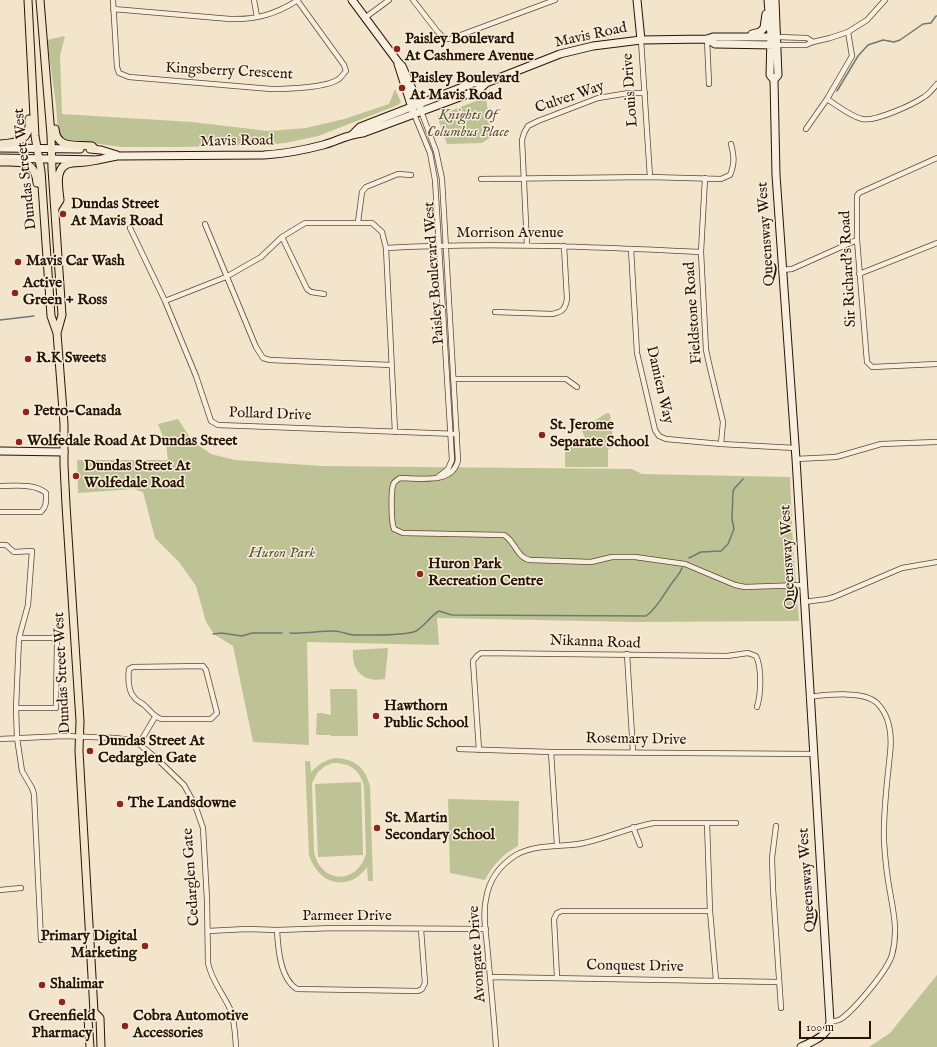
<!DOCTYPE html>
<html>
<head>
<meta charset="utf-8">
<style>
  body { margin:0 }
  #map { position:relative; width:937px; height:1047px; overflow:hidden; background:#f2e5cc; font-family:"IM FELL English",serif }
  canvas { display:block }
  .scale { position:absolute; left:799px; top:1021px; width:72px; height:18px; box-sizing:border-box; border:2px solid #291302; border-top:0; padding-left:5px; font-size:12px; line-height:14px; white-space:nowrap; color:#291302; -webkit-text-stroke:3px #f7eede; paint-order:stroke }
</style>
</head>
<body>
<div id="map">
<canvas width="937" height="1047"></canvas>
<div class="scale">100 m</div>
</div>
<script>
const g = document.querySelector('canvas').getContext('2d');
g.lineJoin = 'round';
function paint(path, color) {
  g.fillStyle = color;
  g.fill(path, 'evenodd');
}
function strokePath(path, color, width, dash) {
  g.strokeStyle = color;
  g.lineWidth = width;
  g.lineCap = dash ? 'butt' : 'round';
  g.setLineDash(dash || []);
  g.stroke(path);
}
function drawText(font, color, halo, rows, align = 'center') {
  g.font = font + ' "IM FELL English",serif';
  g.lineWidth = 3;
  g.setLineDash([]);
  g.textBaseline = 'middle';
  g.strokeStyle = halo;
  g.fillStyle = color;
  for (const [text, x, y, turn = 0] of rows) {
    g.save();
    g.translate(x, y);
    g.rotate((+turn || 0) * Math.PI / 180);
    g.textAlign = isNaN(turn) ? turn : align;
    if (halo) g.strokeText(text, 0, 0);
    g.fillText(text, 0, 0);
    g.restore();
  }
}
const green = new Path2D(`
  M65,36L60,56L62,114L192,122L268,131L306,128L344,119L389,104L395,89L401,102L398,105L318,136L285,143L266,145L178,147H122L85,142L66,141L61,137L58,131L56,105L47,40Z
  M486,97L491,137L482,143L447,144L437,116Z
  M607,413L610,414L614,447L608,449V467H565V441L587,442L581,429Z
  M178,419L192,441L211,454L235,460L322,466L632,469L642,474L790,477L793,546L799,621L635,622L437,618L439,645L307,642L309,745L253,742L233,646L214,634L206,622L196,586L179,562L155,538L143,492L134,489L78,493L77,460H168L166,444L158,424Z
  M387,648L388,649L385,679C364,683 351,671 353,650Z
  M330,689H357L358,736H331L330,735H318L316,734L317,713H322L331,715Z
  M335,758C355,759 365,767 370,786L373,881H368L367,867C363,872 359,877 352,880C331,888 315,874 309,855L305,761H310L311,772C319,764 325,760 335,758ZM333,763C350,763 360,770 364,786L366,854C357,885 321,884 314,852L312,783L318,772L325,766Z
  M361,782L363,855L318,857L315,784Z
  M448,799L519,801L518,846C503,854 493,865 485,880L450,873Z
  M937,975V1047H869L890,1033Z`);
const stream = new Path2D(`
  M837,91L858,56L868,45L883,40L894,42L900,40L923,24L931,23L936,16H937
  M0,320L34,316
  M689,558L701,552L721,551L728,544L734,529L732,519L733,492L734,489L743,479
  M290,633C305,634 319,631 334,631C341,631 348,635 355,635C367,635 406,636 416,631C425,626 430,616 439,611L452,615L646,616C659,607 665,591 675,579C678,575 680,573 682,568
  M213,634L222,633L242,636L252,633H282`);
const street = new Path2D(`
  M113,0L117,67L119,73L129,77L271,89C286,89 329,88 340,78C342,76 344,73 346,71L344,65L297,0
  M254,0L257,17
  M413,0L437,31L445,39H450L555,0
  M113,9L230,19C256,20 276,14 298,0
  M366,17L389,0
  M777,37L807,38L813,42
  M707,39L709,84
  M641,40L650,177
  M777,45H806L813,42L830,38L848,32L867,20L885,0
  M827,99C838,106 850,116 862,119C875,122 912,105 924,97C929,94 933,89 937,84
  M421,111L436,151L442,179L458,460C453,485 419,478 400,478C397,480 394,481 393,485C391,492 391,522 394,529L403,533L504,535C515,541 517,558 530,560L591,562L612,557H635L685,564L735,585L745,587L803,585
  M414,114L430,153L435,180L452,460L448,469L439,476
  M806,129L827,99L852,56L848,32
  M937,158L859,193L857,196V240L867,362L872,367L937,364
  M705,178L701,252L706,350L710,368L723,422L721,444
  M481,179L650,177L721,179L730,175C735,163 734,156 731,144
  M358,222L362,192L366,187L398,174L411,175
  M205,224L256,347L263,358L270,360L391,365
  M130,228L165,301L196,376L211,421L218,425L457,434
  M282,237L307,289L311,292L324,294
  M527,245L522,140L524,133L528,126L538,121L598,98L629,93H645
  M386,248C491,242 596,247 701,252
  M631,249L637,353L655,430L659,436L666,439L721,444L795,448
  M782,270L792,269L857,240
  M859,274L937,243
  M165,301L226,277L261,257L282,237L305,223H372L382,232L386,248L395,432
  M495,312L552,314C562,312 565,310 567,299L564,246
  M453,379H566L577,387
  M796,459L836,457L881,444L937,442
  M0,486C14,486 35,483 46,493C46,501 47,506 41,512H0
  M0,545H6L14,552L32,551L28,605L19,638L16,708L17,738L22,771L32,788L34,794L41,940
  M804,602L827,599L834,597L902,568L937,562
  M627,654L633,752
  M203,666L206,670L217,713L211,719H161C153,716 150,710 144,705C141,702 136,701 134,697C128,691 128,677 129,669L133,667Z
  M809,697C826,695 864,690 877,703C890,716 892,736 890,754C887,783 883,812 884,841C885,858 887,876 890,892C894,914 898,933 892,955C887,971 855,1009 841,1019C838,1021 833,1021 830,1022
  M16,708H56V705L57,642L53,638H19
  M0,739L64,736L116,738L129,740L139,744L155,757L184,785L195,805L203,828L207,900L208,963C212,982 223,993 230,1009C235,1021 235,1034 236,1047
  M139,744L155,717
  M459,749L551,752L813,754
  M479,750L473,661L478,655L481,653L727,656L748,653L756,656C762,668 761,694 757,707
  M551,752L557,845
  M707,823L710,911L716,980
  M776,826L772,858L773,889L781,1008
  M633,827L640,845
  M0,890L21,888
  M277,930C278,948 280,979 297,989L418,991L422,989L425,983L421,929
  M208,931L247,929L277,930L334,928L486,929
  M490,977L779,982
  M557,977L554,919L557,913L562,911H710
  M496,1047C494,1017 491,986 488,956C487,938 482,917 486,899C489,880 500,865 516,855C537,843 562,848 584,843C608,838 630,827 654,823H736`);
const secondary = new Path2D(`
  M352,0L398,62L402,66L420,107
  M637,0L641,40
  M768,0L771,36L770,75L774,80L776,175L796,459L830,1022C827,1037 813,1041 801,1047
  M752,34L760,32L764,28L766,14
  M707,39L715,44L775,45
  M398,64L413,111
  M774,80L778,75L775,0
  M353,134L360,127L473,83H486L560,54L593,46L641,40L707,39L713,37H777
  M0,148L80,149
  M90,149L101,150L117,155
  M0,158L97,160L117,156L264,155C284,154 304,150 323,145C337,141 349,134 363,133L468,94L480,89L486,83
  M0,451L64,452`);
const primary = new Path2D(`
  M28,0L35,136L41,171L51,316L57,333L64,424V465L66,505L80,721L79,751L93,994L94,1012L88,1019L90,1047
  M40,0L51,135L52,169L62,315L57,333
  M55,129C57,150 76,144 92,146L95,149
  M0,144C18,143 31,140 29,119
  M0,162C19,162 35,159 37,183
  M55,208L60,200C59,188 53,165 72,163C82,162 86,163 97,160
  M94,1012L100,1018L101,1047`);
const markers = [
  [397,49,4,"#8f2418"],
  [402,88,4,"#8f2418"],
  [63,214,4,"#8f2418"],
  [18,262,4,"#8f2418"],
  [15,293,4,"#8f2418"],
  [28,359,4,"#8f2418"],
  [26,412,4,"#8f2418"],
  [542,435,4,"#8f2418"],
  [19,442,4,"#8f2418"],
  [76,476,4,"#8f2418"],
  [420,574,4,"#8f2418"],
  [376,716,4,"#8f2418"],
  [90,751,4,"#8f2418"],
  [120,804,4,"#8f2418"],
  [377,828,4,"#8f2418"],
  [145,946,4,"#8f2418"],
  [42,985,4,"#8f2418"],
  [62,1002,4,"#8f2418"],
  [125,1026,4,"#8f2418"]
];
const streetNames = [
  ["Mavis Road",591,36,-12],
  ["Kingsberry Crescent",229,72,3],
  ["Louis Drive",631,90,-94],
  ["Culver Way",570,98,-19],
  ["Mavis Road",237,142,-1],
  ["Dundas Street West",26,169,-96],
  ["Morrison Avenue",510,234],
  ["Queensway West",767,234,-94],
  ["Sir Richard's Road",849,269,-93],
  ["Paisley Boulevard West",435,273,-94],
  ["Fieldstone Road",694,313,-94],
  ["Damien Way",659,385,77],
  ["Pollard Drive",270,415,2],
  ["Queensway West",789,557,-93],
  ["Nikanna Road",595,643,2],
  ["Dundas Street West",63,673,-93],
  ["Rosemary Drive",636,740,1],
  ["Cedarglen Gate",192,877,-94],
  ["Queensway West",808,880,-94],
  ["Parmeer Drive",347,917],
  ["Avongate Drive",478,954,-94],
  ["Conquest Drive",635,967,1]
];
const poiNames = [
  ["Paisley Boulevard",405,40],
  ["At Cashmere Avenue",405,57],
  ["Paisley Boulevard",410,79],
  ["At Mavis Road",410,96],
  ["Dundas Street",71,205],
  ["At Mavis Road",71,222],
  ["Mavis Car Wash",26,262],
  ["Active",23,284],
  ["Green + Ross",23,301],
  ["R.K Sweets",36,359],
  ["Petro-Canada",34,412],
  ["St. Jerome",550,426],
  ["Separate School",550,443],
  ["Wolfedale Road At Dundas Street",27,442],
  ["Dundas Street At",84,467],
  ["Wolfedale Road",84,484],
  ["Huron Park",428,565],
  ["Recreation Centre",428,582],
  ["Hawthorn",384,707],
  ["Public School",384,724],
  ["Dundas Street At",98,742],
  ["Cedarglen Gate",98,759],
  ["The Landsdowne",128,804],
  ["St. Martin",385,819],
  ["Secondary School",385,836],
  ["Primary Digital",137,937,"right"],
  ["Marketing",137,954,"right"],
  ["Shalimar",50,985],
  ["Greenfield",62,1017,"center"],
  ["Pharmacy",62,1034,"center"],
  ["Cobra Automotive",133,1017],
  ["Accessories",133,1034]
];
const parkNames = [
  ["Knights Of",468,116],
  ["Columbus Place",468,133],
  ["Huron Park",282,554]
];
paint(green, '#bec395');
strokePath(stream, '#6f7973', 1.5);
strokePath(street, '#5b4834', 6);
strokePath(secondary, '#291302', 9);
strokePath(primary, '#291302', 9);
strokePath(street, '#f7eede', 4.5);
strokePath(secondary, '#f7eede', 7);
strokePath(primary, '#f2e5cc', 7);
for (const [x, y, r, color] of markers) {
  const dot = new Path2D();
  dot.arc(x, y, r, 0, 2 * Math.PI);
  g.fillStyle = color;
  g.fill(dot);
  strokePath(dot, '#f7eede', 1.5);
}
drawText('15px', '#291302', '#f7eede', streetNames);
drawText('bold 15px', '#291302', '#f7eede', poiNames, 'left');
drawText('italic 15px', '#5d5135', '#f7eede', parkNames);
</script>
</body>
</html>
